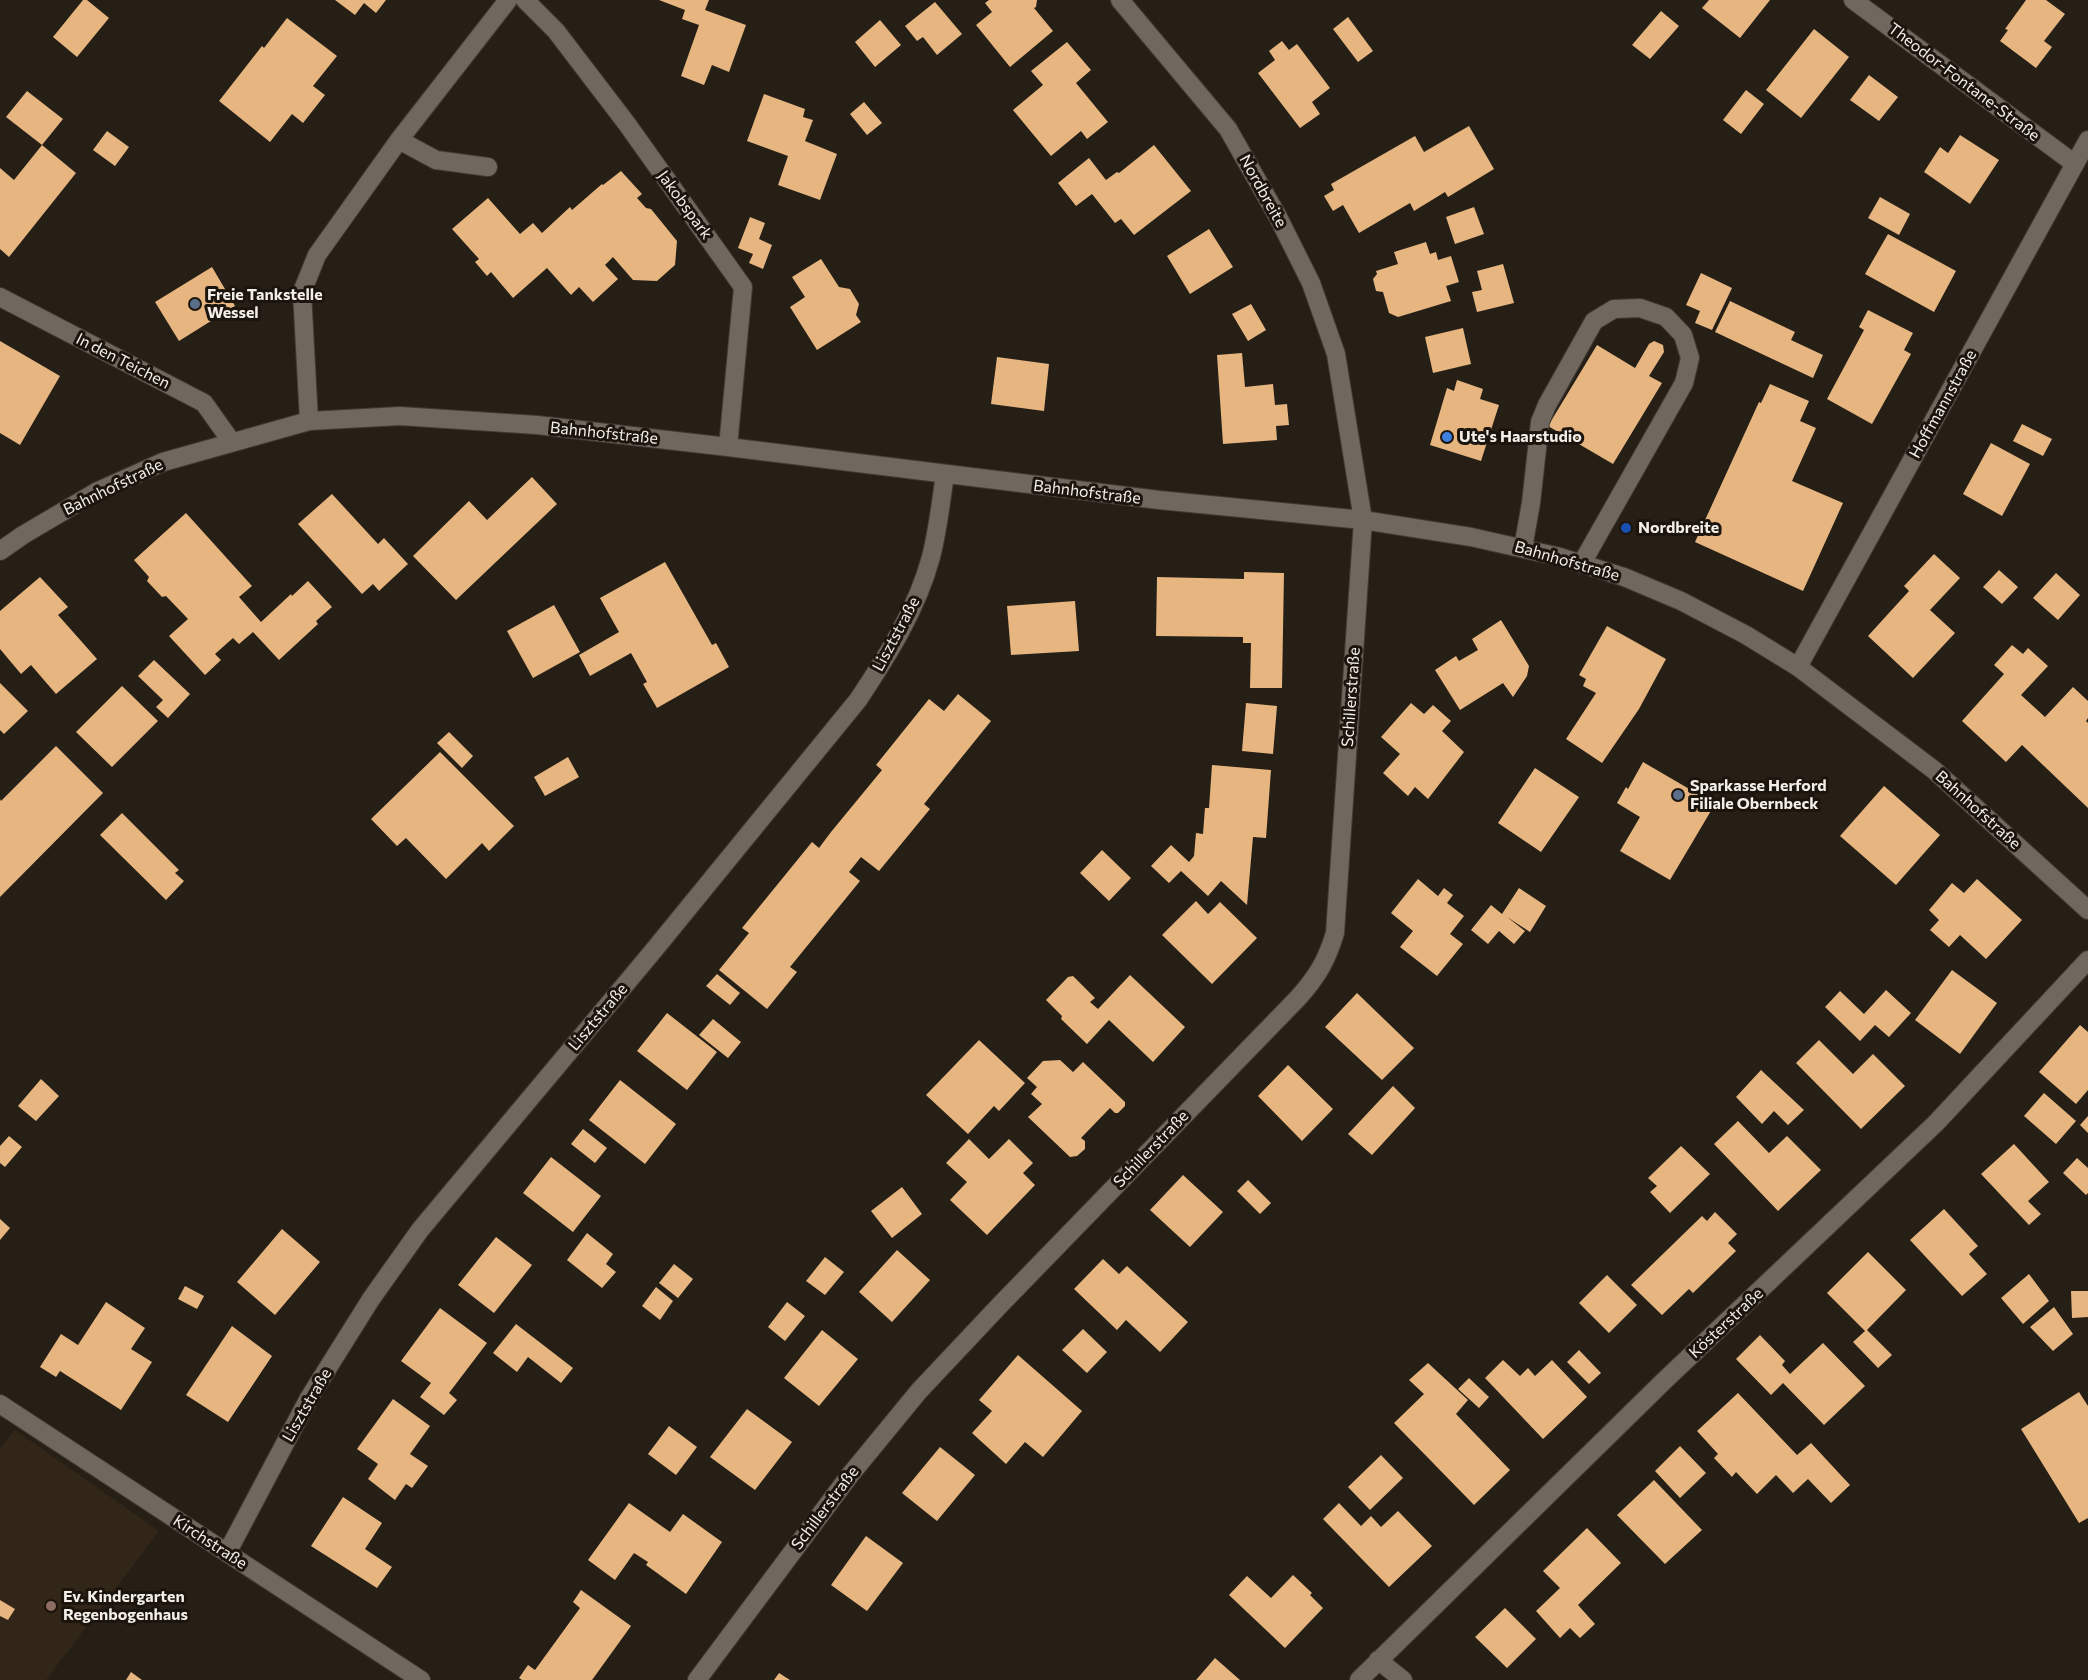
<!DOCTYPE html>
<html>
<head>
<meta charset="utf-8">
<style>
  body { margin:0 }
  canvas { display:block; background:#261f16 }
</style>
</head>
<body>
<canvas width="2088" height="1680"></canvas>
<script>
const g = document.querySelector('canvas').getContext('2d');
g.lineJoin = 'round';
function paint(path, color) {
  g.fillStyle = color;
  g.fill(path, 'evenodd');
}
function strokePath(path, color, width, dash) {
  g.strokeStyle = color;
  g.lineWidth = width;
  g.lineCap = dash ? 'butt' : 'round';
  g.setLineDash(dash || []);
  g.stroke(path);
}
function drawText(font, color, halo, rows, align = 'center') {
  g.font = font + ' Commissioner,sans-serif';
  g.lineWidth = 6;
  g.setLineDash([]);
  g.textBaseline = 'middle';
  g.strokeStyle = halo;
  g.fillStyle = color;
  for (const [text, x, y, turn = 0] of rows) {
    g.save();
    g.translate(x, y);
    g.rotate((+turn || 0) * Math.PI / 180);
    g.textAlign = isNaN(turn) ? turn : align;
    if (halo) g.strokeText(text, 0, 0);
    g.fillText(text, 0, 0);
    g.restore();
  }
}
const built = new Path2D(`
  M15,1430L159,1531L46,1680H0V1449Z`);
const building = new Path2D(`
  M83,0H87L109,18L77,57L53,37Z
  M335,0H386L376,13L364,3L355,15Z
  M659,0H709L705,10L746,25L729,72L712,65L704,85L681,76L699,25L682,19L685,10Z
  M989,0H1037L1036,7L1034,8L1053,31L1010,67L976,25L992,12L985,3Z
  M1709,0H1770L1740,38L1702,8Z
  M2026,0H2046L2065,14L2044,41L2052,47L2036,68L2000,41L2008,30L2005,29Z
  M935,2L962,34L937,55L923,37L917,41L905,26Z
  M1661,11L1679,26L1650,59L1632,45Z
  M1348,17L1373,51L1358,62L1333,29Z
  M287,18L337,56L313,86L325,95L303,123L292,114L270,142L219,101L262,46L264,48Z
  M880,20L901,45L875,67L855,42Z
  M1814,29L1849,57L1801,118L1766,90Z
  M1282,41L1289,50L1297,44L1330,88L1312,102L1320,114L1300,128L1258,73L1275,60L1269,51Z
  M1067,42L1091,70L1076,83L1108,122L1087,139L1081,131L1051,156L1013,110L1043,85L1031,71Z
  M1869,75L1898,97L1879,121L1850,100Z
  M1746,90L1764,104L1741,134L1723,120Z
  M27,91L63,119L42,145L6,117Z
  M764,94L805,109L803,117L813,120L805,141L837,154L820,200L778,185L788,156L747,141Z
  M864,102L882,123L867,135L850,114Z
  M1469,126L1494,169L1448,197L1445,192L1414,211L1410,203L1359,233L1343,205L1333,211L1324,196L1334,190L1331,184L1415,136L1424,152Z
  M107,131L129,147L115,166L93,150Z
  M1960,135L1999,160L1970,204L1924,172L1940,147L1948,153Z
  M42,145L76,173L9,257L0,249V168L14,180Z
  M1154,145L1191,191L1134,235L1121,219L1115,223L1092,194L1076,206L1058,183L1089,158L1106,180L1117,172L1119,173Z
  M621,171L642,194L637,198L646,208L651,209L677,241L675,265L657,281L633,280L613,257L605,265L618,279L593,302L579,287L571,295L547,268L513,298L491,272L487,276L475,262L479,259L452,229L488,198L520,234L533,223L542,233L570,207L572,210L602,184L603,185Z
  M1880,197L1910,214L1899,235L1868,218Z
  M1474,207L1484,234L1455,244L1446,217Z
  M750,217L765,223L759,239L772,245L763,269L749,263L753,254L738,248Z
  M1209,229L1233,267L1190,294L1167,256Z
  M1888,234L1956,271L1934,312L1865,274Z
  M1426,242L1430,254L1436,252L1438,260L1451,256L1459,282L1446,286L1451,301L1398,317L1389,313L1383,292L1376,291L1373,279L1377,274L1376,271L1398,264L1394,252Z
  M821,259L839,287L850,289L859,304L856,315L861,322L817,350L790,307L805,297L792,277Z
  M1503,264L1514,303L1477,312L1472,292L1482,290L1477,271Z
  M212,267L235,306L179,341L155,302Z
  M1701,273L1732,288L1712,330L1695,323L1700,311L1686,305Z
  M1730,301L1795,332L1791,340L1823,355L1813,378L1715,332Z
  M1251,304L1266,330L1248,341L1232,314Z
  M1868,310L1913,333L1904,350L1911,354L1872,424L1827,399L1864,330L1859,327Z
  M1463,328L1471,364L1433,373L1425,337Z
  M0,341L60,376L20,445L0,433Z
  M1654,341L1663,345L1664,352L1649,376L1662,383L1613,464L1548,426L1597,345L1635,368L1649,344Z
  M1242,353L1245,387L1273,384L1275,405L1287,404L1289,425L1276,426L1277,440L1223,444L1217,355Z
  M997,357L1049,364L1044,411L991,404Z
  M1457,380L1483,389L1480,399L1499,405L1481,461L1430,445L1447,388L1454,391Z
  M1770,384L1809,401L1800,421L1816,428L1792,481L1843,503L1803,591L1695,542L1759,402L1761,403Z
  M2022,424L2052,439L2043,456L2013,441Z
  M1991,443L2030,464L2002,516L1963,494Z
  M532,477L557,504L456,600L413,556L469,501L487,520Z
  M332,494L378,544L384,538L408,564L379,591L373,584L362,594L298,524Z
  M186,513L252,586L239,597L261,622L291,594L292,596L308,581L332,607L316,621L318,624L279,660L253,632L239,644L233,638L215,654L221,660L205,675L169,636L188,619L166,596L162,597L147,581L149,577L134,560Z
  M1934,554L1960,578L1930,610L1955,633L1913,678L1868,636L1909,591L1904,586Z
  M665,562L712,645L716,643L729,667L657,708L643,684L647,682L631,653L590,676L579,655L619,632L600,598Z
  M1999,570L2018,587L2002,604L1983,587Z
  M1244,572L1284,573L1282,688H1250L1251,643H1243V637L1156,636L1157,577L1244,579Z
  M2056,573L2080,595L2058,620L2033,598Z
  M40,577L68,607L58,615L97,659L56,694L31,665L21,674L0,649V611Z
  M1075,601L1079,651L1011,655L1007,606Z
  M554,605L580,652L533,678L507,631Z
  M1501,620L1529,666L1527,676L1513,697L1503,683L1460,710L1435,670L1456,656L1459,661L1478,650L1472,639Z
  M1607,626L1666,659L1639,709L1602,763L1566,739L1596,693L1583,686L1586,679L1579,675Z
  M2012,645L2023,654L2028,648L2048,666L2021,695L2045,717L2073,687L2088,701V718L2086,721L2088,723V808L2022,745L2006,762L1962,721L2004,674L1994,665Z
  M154,660L190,694L168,718L156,707L163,700L138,676Z
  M0,683L28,711L4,734L0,730Z
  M122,686L158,721L112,767L76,732Z
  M958,694L991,721L924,804L930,809L879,871L861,857L849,872L860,881L790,967L797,972L767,1009L719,970L749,933L742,928L812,842L819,848L831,832L882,770L876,765L929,699L944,711Z
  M1246,703L1277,706L1273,754L1242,751Z
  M1411,703L1424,714L1433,705L1451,721L1442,731L1464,752L1428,799L1415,787L1408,796L1383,773L1400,754L1381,737Z
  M449,732L473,756L462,768L437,743Z
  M56,746L103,793L0,897V799L1,801Z
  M440,752L514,826L489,851L482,843L446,879L406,838L397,846L371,819Z
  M568,757L579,777L545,796L534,777Z
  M1643,762L1715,804L1670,880L1620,851L1640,817L1617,803L1626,787L1628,789Z
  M1212,765L1271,770L1266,838L1253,837L1247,905L1221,881L1208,896L1181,871L1169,883L1151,866L1171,845L1189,862L1194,856L1196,833L1203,834L1205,808H1209Z
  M1535,768L1579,797L1541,852L1498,823Z
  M1884,786L1940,835L1896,885L1840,836Z
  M122,813L179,870L175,873L184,881L166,900L100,835Z
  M1102,850L1131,878L1109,901L1080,873Z
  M1418,879L1438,896L1444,888L1453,895L1447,903L1464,916L1450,934L1463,944L1437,976L1400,947L1413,931L1391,913Z
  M1977,879L2022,920L1986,959L1960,935L1949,947L1930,930L1939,920L1929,910L1952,883L1964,893Z
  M1519,888L1546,906L1530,932L1507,917L1525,931L1514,944L1499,931L1488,944L1471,930L1491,905L1502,914Z
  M1196,901L1208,914L1220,902L1257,938L1212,984L1162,935Z
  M1952,970L1997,1003L1960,1054L1915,1020Z
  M717,974L740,993L730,1005L706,986Z
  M1130,975L1185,1027L1153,1062L1109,1020L1087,1044L1061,1019L1062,1016L1046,1000L1068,977L1073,976L1095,998L1090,1002L1098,1009Z
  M1886,990L1911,1013L1889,1037L1875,1025L1860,1041L1825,1007L1840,991L1864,1014Z
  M1357,993L1414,1048L1382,1080L1325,1027Z
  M667,1013L717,1052L687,1090L637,1051Z
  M713,1019L741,1042L728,1058L699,1035Z
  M2080,1025L2088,1032V1090L2076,1104L2039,1072Z
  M979,1040L1025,1083L999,1111L994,1106L968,1134L926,1095Z
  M1819,1040L1853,1074L1873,1054L1905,1086L1861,1129L1796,1063Z
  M1060,1060L1073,1072L1083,1062L1125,1102V1106L1118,1113H1115L1110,1108L1081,1138L1085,1141V1149L1077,1156L1070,1157L1028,1117L1042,1104L1031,1094L1037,1087L1027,1078L1043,1061Z
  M1288,1065L1333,1109L1302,1141L1258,1096Z
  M1761,1070L1804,1110L1788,1125L1774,1111L1762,1124L1736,1097Z
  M41,1079L59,1096L36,1121L18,1106Z
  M620,1080L676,1124L645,1164L589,1120Z
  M1393,1086L1415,1108L1372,1155L1348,1134Z
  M2044,1093L2076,1121L2056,1144L2024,1116Z
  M2088,1116V1133L2080,1125Z
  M1738,1121L1769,1153L1787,1136L1821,1170L1778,1211L1714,1144Z
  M583,1129L607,1148L595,1163L571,1144Z
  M9,1136L22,1147L5,1167L0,1163V1146Z
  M969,1139L989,1159L1009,1139L1033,1163L1023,1173L1035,1185L987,1235L950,1200L967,1182L946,1163Z
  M2014,1144L2049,1182L2028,1201L2041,1214L2029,1225L1981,1174Z
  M1681,1146L1710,1174L1670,1213L1650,1192L1657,1186L1648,1178Z
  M551,1157L601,1196L573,1232L523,1193Z
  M2077,1158L2088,1168V1193L2086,1195L2063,1173Z
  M1183,1175L1223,1212L1190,1247L1150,1210Z
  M1248,1180L1271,1203L1260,1214L1237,1191Z
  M902,1187L922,1214L892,1238L871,1211Z
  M1944,1209L1978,1246L1969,1254L1987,1274L1962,1296L1910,1240Z
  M1715,1212L1737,1234L1728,1243L1736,1251L1693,1293L1689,1289L1662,1315L1631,1285L1702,1216L1707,1221Z
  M0,1219L10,1228L0,1240Z
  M282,1229L320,1262L275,1315L237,1282Z
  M587,1233L613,1254L606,1264L616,1272L602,1288L567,1260Z
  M496,1237L532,1265L494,1313L458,1285Z
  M897,1250L930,1280L892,1322L859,1292Z
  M1868,1252L1906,1290L1867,1330L1892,1355L1878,1368L1853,1342L1865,1331L1827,1293Z
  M825,1257L844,1272L825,1295L806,1281Z
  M1103,1259L1119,1274L1127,1266L1188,1322L1160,1352L1126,1320L1117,1330L1074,1289Z
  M674,1264L693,1279L678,1298L659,1283Z
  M2029,1274L2049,1301L2023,1324L2001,1298Z
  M1607,1275L1637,1305L1609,1333L1579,1303Z
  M185,1286L204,1296L197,1309L178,1299Z
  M656,1287L673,1301L660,1320L642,1306Z
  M2071,1291H2088V1317L2072,1318Z
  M106,1302L145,1328L131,1349L152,1362L121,1410L60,1371L56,1377L40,1367L61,1334L78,1345Z
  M787,1302L805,1316L785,1341L768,1327Z
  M2054,1307L2073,1334L2053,1351L2030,1327Z
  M440,1308L487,1343L449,1393L457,1400L444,1415L420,1397L431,1383L401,1361Z
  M516,1324L573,1368L561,1383L528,1357L517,1372L493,1353Z
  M232,1326L272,1356L228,1422L186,1395Z
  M1083,1329L1107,1352L1087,1373L1062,1350Z
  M822,1330L858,1359L819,1406L784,1378Z
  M1760,1335L1785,1361L1782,1365L1790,1374L1823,1343L1865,1386L1824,1425L1783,1383L1771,1395L1736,1359Z
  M1579,1350L1601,1373L1589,1384L1567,1362Z
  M1018,1355L1082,1411L1043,1457L1025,1442L1006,1464L972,1433L992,1411L979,1400Z
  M1503,1360L1520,1376L1528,1368L1535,1376L1552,1360L1587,1397L1543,1439L1485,1378Z
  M1428,1363L1468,1400L1456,1414L1510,1470L1474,1505L1394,1423L1424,1394L1409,1380Z
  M1469,1378L1489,1397L1479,1408L1458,1389Z
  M2079,1392L2088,1406V1518L2079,1523L2021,1429Z
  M1738,1393L1797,1455L1811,1443L1850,1485L1831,1503L1808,1479L1793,1493L1776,1475L1757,1494L1736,1472L1732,1477L1714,1458L1718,1454L1697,1431Z
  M393,1399L430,1426L410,1454L428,1466L412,1488L406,1484L395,1500L368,1479L378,1464L357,1449Z
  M747,1409L792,1442L755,1490L710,1457Z
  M669,1426L697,1447L676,1475L648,1454Z
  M1680,1446L1706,1473L1680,1498L1655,1471Z
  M940,1447L975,1475L937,1521L902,1493Z
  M1381,1455L1403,1478L1370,1510L1348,1487Z
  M1654,1480L1702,1530L1665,1564L1617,1515Z
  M343,1497L382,1523L365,1549L392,1567L377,1588L311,1546Z
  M629,1503L670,1532L683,1514L722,1542L686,1594L646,1565L648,1562L634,1553L615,1580L588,1560Z
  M1339,1503L1361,1526L1371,1516L1381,1527L1398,1511L1432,1546L1389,1587L1323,1519Z
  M1587,1528L1621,1563L1578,1605L1595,1624L1580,1638L1570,1628L1560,1638L1536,1611L1560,1588L1543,1571Z
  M866,1536L903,1563L867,1611L831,1585Z
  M1293,1575L1312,1593L1310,1595L1323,1608L1285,1648L1229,1595L1247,1576L1271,1598Z
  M581,1590L631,1626L592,1680H522L519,1678L528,1665L535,1670L580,1608L573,1602Z
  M0,1600L15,1609L8,1620L0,1616Z
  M1505,1608L1536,1639L1507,1668L1475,1637Z
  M1215,1658L1240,1680H1196Z
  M131,1672L142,1680H126Z
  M779,1673L790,1680H774Z`);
const minor = new Path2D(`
  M525,0L556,31L627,124L743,287L728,447
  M1853,0L2075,164
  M399,140L436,160L488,167
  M0,297L204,403L231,441
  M309,421L302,292L317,255L399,140L508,0
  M1523,548L1531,503L1540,422L1547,405L1594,321L1614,309L1640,308L1666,317L1683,335L1690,358L1684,383L1582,563
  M0,551L23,535L96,492L163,462L309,421L400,416L537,425L728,447L1159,500L1363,520L1471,537L1560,557L1624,577L1681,601L1746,635L1798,667L1934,770L2088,910
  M1798,667L2088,140
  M0,1404L421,1680
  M227,1553L309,1398L371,1299L420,1230L654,950L858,700C888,655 917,609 931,557C938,530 941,501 945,474
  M1378,1660L1403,1680
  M697,1680L850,1475L919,1391L1000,1305L1298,998C1317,977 1327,960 1335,933L1363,520L1336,354L1311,283L1278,217L1228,129L1120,0
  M1359,1680L1665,1380L1936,1123L2088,960`);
const markers = [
  [195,304,6,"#5c6f8a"],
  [1447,437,6,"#3f7fe0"],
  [1626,528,6,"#1a4fb4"],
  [1678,795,6,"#5c6f8a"],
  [51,1606,6,"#8d6e63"]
];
const streetNames = [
  ["Theodor-Fontane-Straße",1964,82,37],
  ["Nordbreite",1263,191,61],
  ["Jakobspark",685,205,54],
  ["In den Teichen",123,361,27],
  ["Hoffmannstraße",1943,404,-61],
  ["Bahnhofstraße",604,433,6],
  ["Bahnhofstraße",113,487,-26],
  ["Bahnhofstraße",1087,492,7],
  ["Bahnhofstraße",1567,561,16],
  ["Lisztstraße",896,634,-62],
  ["Schillerstraße",1351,697,-86],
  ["Bahnhofstraße",1978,810,42],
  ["Lisztstraße",598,1017,-50],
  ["Schillerstraße",1151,1149,-46],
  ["Kösterstraße",1726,1323,-43],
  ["Lisztstraße",307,1405,-60],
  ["Schillerstraße",825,1508,-53],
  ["Kirchstraße",210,1542,33]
];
const poiNames = [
  ["Freie Tankstelle",207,295],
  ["Wessel",207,313],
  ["Ute's Haarstudio",1459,437],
  ["Nordbreite",1638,528],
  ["Sparkasse Herford",1690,786],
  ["Filiale Obernbeck",1690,804],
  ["Ev. Kindergarten",63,1597],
  ["Regenbogenhaus",63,1615]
];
paint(built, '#322619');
paint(building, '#e6b580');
strokePath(minor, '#413b35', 20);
strokePath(minor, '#70685e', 18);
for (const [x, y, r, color] of markers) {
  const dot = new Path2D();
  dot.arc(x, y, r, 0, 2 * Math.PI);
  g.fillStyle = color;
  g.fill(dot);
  strokePath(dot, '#1c150d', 2);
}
drawText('16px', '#f3eee8', '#1c150d', streetNames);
drawText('bold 16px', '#f3eee8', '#1c150d', poiNames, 'left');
</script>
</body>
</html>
